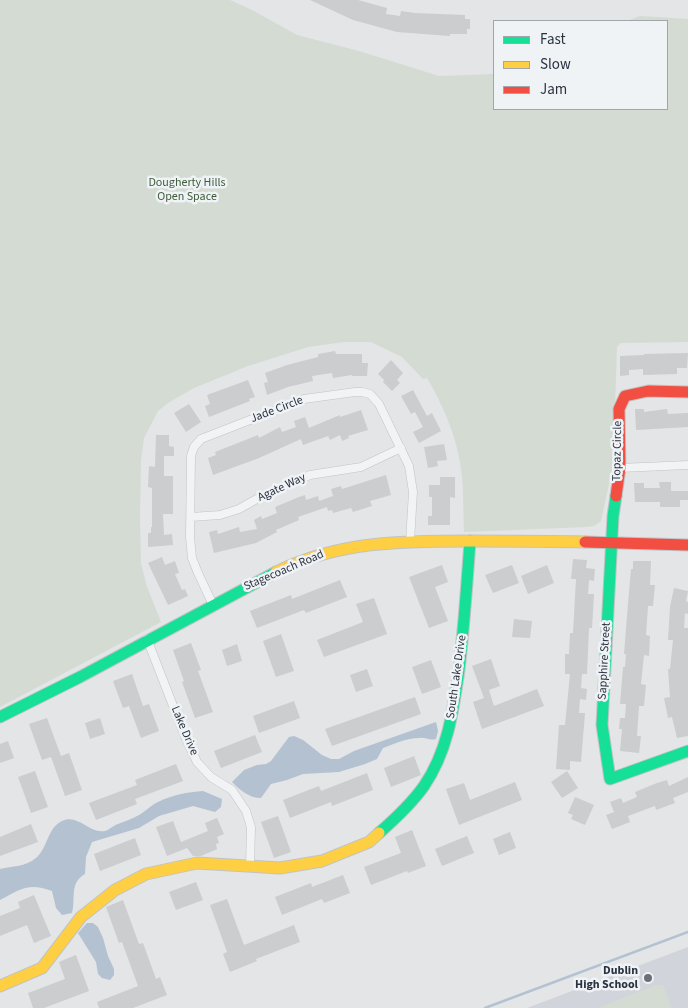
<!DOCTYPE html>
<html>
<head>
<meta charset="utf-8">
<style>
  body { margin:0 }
  #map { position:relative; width:688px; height:1008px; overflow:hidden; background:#e3e5e7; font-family:"Source Sans 3",sans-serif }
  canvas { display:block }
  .legend { position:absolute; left:493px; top:20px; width:175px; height:90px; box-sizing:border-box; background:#f0f3f6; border:1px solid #a1a6ad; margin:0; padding:6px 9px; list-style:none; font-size:15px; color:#2a3240 }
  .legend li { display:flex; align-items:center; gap:10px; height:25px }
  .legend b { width:25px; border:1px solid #a1a6ad }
</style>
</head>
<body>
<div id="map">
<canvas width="688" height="1008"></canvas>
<ul class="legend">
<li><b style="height:6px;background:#16e098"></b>Fast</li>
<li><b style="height:6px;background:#ffcf43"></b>Slow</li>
<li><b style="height:6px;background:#f24e42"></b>Jam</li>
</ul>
</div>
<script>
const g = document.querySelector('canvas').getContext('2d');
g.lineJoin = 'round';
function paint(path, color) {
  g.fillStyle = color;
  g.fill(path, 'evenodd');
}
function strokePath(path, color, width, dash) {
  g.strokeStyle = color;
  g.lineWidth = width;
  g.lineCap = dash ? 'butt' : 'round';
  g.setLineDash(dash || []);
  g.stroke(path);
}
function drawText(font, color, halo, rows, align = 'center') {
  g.font = font + ' "Source Sans 3",sans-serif';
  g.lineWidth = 5;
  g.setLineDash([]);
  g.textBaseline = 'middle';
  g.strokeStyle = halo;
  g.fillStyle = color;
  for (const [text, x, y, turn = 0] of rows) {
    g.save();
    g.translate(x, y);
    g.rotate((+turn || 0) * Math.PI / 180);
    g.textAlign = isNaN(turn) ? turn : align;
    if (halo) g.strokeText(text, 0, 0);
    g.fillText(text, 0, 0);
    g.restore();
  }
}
const built = new Path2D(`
  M688,947V1008H527Z`);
const green = new Path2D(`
  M0,0H230L252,10L297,35L359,51L439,76L494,74V109H667V21H627L640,16L688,19V342L621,343L617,347L613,465L601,521L594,526L586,527L464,532C463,509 464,484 460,462C454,431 443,405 427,378L423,379L402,357L371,342H344L308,347L248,366L194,388L168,403L158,411L144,438L141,460L140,519L141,564L147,587L161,622L0,707Z
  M656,985H663L672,1008H597Z`);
const water = new Path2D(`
  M436,722L438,731L436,739C429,741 426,737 419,738C407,738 394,744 383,748L377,759L365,764L339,772L303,774L287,780L271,784L261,798C249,798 240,790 232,782L244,770L257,765L266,764L271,761L289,737L294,736L303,740L322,755L331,759H339L354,751Z
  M203,791L222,799L221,807L215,812L193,806L159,816L139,828L92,842L86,857L85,874C69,883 76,898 72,913L62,915L56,908L52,891C29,882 20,889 0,900V869C13,866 25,867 36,858C48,848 47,828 62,821C78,813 89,834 105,831C109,830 114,825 118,824C125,821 132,819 139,815C146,811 151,805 158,802C172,795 188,792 203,791Z
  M87,923H93L98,927L103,938L108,956L114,969V975L110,980L102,978L98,974L96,962L78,933Z`);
const stream = new Path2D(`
  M485,1008L688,932`);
const building = new Path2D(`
  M310,0H358L387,8L386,14L400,16L401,11L415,13L465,15V19H470V29H467V34H450V36L397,32L353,20Z
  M335,351L336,354H362V363H368L367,376H352V375L333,378L332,373L312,376L313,381L288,387L267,395L264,383L268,382L265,373L287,365L318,357V354Z
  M688,353L687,368H677V374L643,375V369L629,370V375L620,376V356L644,355V354Z
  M391,360L403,373L397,380L400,383L392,391L383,382L384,380L378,374Z
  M248,380L255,397L249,399L250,401L209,417L205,406L210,404L207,395Z
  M413,390L427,416L432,413L441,431L419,443L413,432L423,427L415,412L411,414L401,396Z
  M189,404L201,422L186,432L174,413Z
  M635,409H644V412L667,409L668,414L688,413V427L636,430Z
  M361,410L368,430L348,436L349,438L342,441L340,435L330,440L328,436L303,445L301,439L259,458L213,475L208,458L216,455L215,452L258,435L259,438L280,427L282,432L296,427L294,421L305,417L309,428L340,415V417Z
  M156,435H169V446L174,447V456H164V476H173V514H163L164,535L172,534L173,545L148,547V533H151V527H152V488L148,487L149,466L155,467Z
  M444,444L447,460L437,461L438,466L428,468L424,447Z
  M386,475L391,495L370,501L372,506L353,512L351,508L333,513L332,510L328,511L327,507L298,517L299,520L276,530L277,532L256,543L214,553L209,532L217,530L218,534L239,527L240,532L257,529L254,520L261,516L262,519L277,513L275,507L299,497L305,495L306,500L318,496L319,501L333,496L331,489L341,486L342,489Z
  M440,477H455V498L450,497V525H428V516H432V497H429V485H440Z
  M659,482H671V491H688V500H680V507H660V502H635L634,483H644V488H660Z
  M162,557L165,565L175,561L179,573L175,574L182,590L185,589L188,596L168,605L148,563Z
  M573,559L587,560L586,568L595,569L594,581L589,580L588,594H594L592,628H589L587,674H582L581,688L587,689L586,700L580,699L579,713H585L581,762L570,761V770L556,769L559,725H565L570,674H565V654H569L570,633H573L576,579H571Z
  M633,561H651L650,585H655L653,606H648L646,635L650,636L649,656L644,655L641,684L646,685L644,706H639L637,736H641L639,753L620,751L622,729H619L620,718H625L626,704H620L623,667H625L626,654H624L628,604L631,569H633Z
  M442,565L448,582L435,587L448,621L429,628L409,577Z
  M512,565L519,583L493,593L485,575Z
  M547,565L554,583L528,594L521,576Z
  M340,580L347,597L306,613L304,610L257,628L250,611L291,595L292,599Z
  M674,588L688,591L686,601L688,602V614L685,613L684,628H688V736L677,738L672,717L668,718L664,698L670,697L668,669H670L673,640H668L670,607Z
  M374,598L387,634L324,657L317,640L363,622L356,604Z
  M514,619L532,621L530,638L512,637Z
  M281,634L294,671L276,677L263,641Z
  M191,643L201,670L198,671L213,712L195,718L182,682L184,681L173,650Z
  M237,644L242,661L227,666L222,650Z
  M491,659L500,686L489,690L494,706L537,689L544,706L482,729L473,702L484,698L472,666Z
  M431,660L441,687L422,694L412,667Z
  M367,669L373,686L356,692L350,675Z
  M132,674L143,706L149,704L159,731L141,738L129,706L123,708L113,681Z
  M415,697L421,714L332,746L325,729Z
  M294,701L300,718L259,733L253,716Z
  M47,718L61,756L69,753L82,790L65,796L51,757L42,760L29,724Z
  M100,718L105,734L90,739L85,723Z
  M255,735L262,752L221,768L214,751Z
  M8,741L14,758L0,763V744Z
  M414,756L421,775L391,787L384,768Z
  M176,764L183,781L135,799L137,804L96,820L89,803L137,785L135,780Z
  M35,771L48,807L31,813L18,777Z
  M567,771L578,788L562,798L551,782Z
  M367,773L373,790L332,806L331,802L290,818L283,800L319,786L321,791Z
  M688,777V792L673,798L675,803L656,810L655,806L628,816L630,822L612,829L606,815L614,812L610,802L621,798L623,803L637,797L635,792L657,783L667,780L669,786Z
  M515,782L522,800L459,825L446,789L464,783L470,800Z
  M575,797L594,805L585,825L571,819L573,815L568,813Z
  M278,816L291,852L274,858L261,822Z
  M217,818L224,834L217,837L219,843L216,844L217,849L201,856H193L187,848L167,856L156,827L173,821L181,842L208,831L205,823Z
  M31,824L38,842L0,856V837Z
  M412,830L426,866L408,873L407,871L371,885L364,867L401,853L395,837Z
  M510,832L516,848L499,855L493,839Z
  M467,836L474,853L442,866L435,849Z
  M135,838L141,855L100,871L94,854Z
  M343,875L350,893L324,903L322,899L282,915L275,897L311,883L312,887Z
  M196,882L203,900L176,910L169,892Z
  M34,895L51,936L34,943L27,925L0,936V916L20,908L18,902Z
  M227,899L244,945L294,925L300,942L256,959L257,961L230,972L223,954L227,952L210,905Z
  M123,900L139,944L143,943L156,979L160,977L167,995L133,1008H99L97,1002L138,986L122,942L119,943L106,907Z
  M76,955L89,991L44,1008H33L28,993L65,979L59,962Z`);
const street = new Path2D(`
  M620,468L688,465
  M191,517L220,515L239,509L262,496L310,475L361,467L401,448
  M213,605L198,573L192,558L190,537L191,456L194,447L201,439L304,399L355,392H362L370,394L379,404L409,466L413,492L410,541
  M147,639L186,739L197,762L211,777L232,790L246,811L251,827L250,866`);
const fast = new Path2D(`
  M616,496L613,516L602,725L610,779L688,751
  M0,717L80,677L276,572
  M379,833C395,819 412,803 424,786C448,751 453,711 459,670C464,627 467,584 470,541`);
const slow = new Path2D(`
  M276,572C339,541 401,541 470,541C508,541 547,541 585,542
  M0,986L42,968L81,917L115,890L146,874L197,863L280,868L322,861L369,842L379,833`);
const jam = new Path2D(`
  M616,496L620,468L619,409L625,396L648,391L688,392
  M585,542L688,545`);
const markers = [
  [648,978,5,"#6b717a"]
];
const parkNames = [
  ["Dougherty Hills",187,183],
  ["Open Space",187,197]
];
const streetNames = [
  ["Jade Circle",277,410,-21],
  ["Topaz Circle",618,451,-89],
  ["Agate Way",282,488,-25],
  ["Stagecoach Road",284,571,-23],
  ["Sapphire Street",605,661,-87],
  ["South Lake Drive",457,677,-82],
  ["Lake Drive",184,731,67]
];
const poiNames = [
  ["Dublin",638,971],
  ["High School",638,985]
];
paint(built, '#d1d4da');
paint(green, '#d3dbd3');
paint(water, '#b3c1d1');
strokePath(stream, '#b3c1d1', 2.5);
paint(building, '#cbcdcf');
strokePath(street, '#c1c3c5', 9);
strokePath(fast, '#c1c3c5', 13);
strokePath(slow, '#c1c3c5', 13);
strokePath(jam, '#c1c3c5', 13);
strokePath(street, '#f1f3f4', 8);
strokePath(fast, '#16e098', 11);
strokePath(slow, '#ffcf43', 11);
strokePath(jam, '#f24e42', 11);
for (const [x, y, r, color] of markers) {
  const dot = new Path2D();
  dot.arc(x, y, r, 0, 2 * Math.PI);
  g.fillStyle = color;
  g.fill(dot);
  strokePath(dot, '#f0f3f6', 2);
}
drawText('12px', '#3e5b38', '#f0f3f6', parkNames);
drawText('12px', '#2a3240', '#f0f3f6', streetNames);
drawText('bold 12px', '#2a3240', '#f0f3f6', poiNames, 'right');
</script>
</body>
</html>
